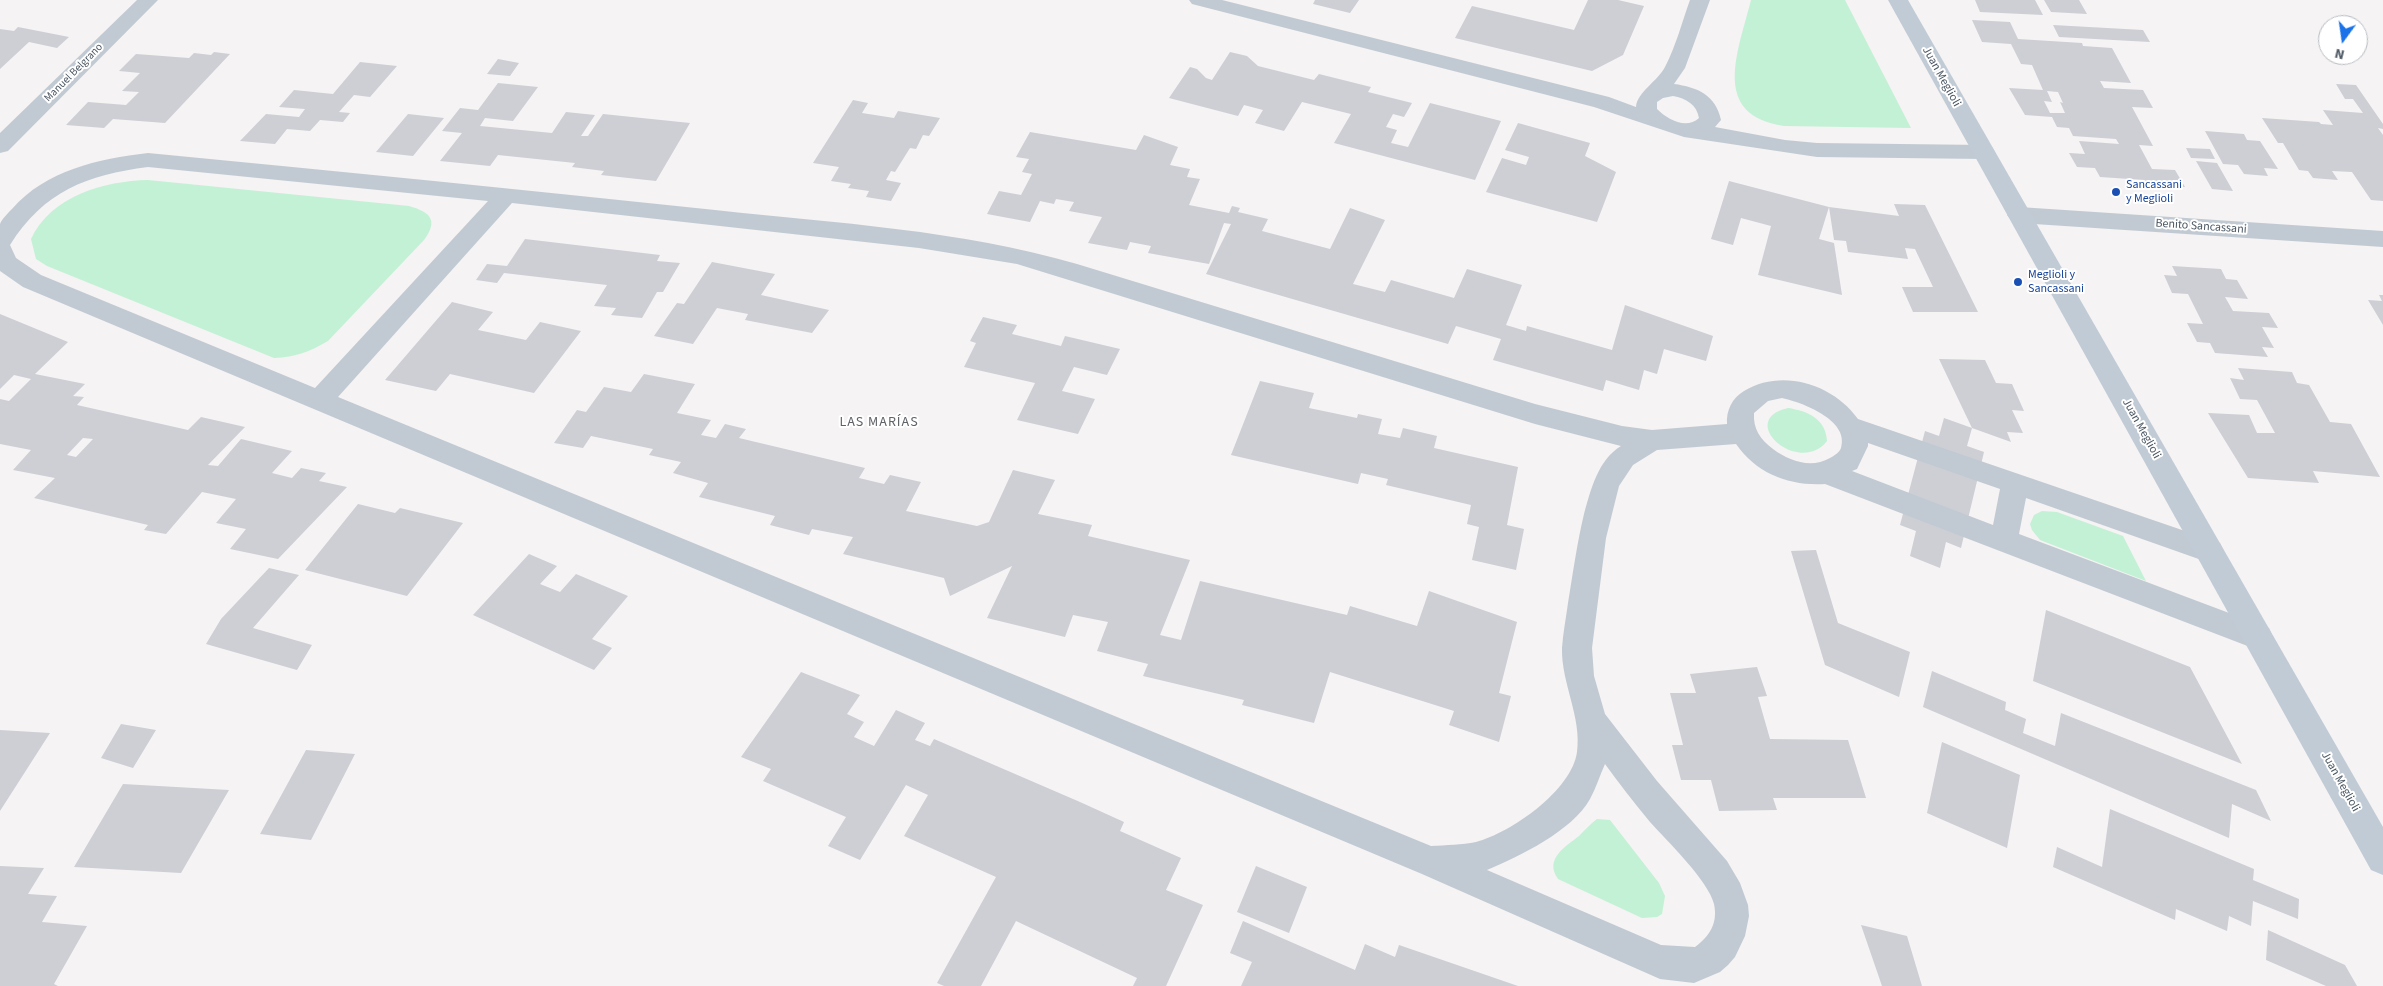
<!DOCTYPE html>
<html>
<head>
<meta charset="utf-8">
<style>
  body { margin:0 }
  #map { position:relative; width:2383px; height:986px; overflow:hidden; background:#f5f3f3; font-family:"Source Sans 3",sans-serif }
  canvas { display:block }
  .north { position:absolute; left:2318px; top:15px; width:50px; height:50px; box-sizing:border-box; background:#fff; border:1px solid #b7bbc0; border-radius:50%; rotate:194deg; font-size:14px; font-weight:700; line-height:20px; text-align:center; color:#4a5661 }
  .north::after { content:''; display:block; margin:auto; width:18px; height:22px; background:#1a73e8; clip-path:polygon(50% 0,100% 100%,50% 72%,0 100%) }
</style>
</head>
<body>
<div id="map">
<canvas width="2383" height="986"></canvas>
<div class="north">N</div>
</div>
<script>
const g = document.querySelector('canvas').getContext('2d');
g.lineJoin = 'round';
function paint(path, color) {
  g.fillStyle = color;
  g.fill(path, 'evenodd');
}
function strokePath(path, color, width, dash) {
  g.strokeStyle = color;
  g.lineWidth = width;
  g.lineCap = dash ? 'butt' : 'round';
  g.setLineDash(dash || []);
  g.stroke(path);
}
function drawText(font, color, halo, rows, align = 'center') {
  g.font = font + ' "Source Sans 3",sans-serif';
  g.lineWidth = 4;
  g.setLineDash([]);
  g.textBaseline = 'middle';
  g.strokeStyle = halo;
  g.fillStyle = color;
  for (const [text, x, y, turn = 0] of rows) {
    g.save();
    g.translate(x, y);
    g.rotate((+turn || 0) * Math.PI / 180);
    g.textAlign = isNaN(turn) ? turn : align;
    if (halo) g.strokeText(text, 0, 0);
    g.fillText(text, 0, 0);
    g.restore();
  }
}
const green = new Path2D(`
  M1751,0H1845L1911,128L1784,126C1710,115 1738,52 1751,0Z
  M148,180L409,206C430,212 439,220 424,240L328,341C309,352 296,357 274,358L47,266L36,259L31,239C51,196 104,181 148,180Z
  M1788,408C1808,411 1826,419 1827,441C1799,477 1735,420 1788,408Z
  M2042,511L2057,512L2123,536L2146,581L2040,540L2032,530L2030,524L2034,515Z
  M1597,819L1610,820L1659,883L1665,896L1662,914L1657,917L1642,918L1558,879C1544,859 1565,847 1579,836C1585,830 1590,824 1597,819Z`);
const building = new Path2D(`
  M1315,0H1359L1350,13L1313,4Z
  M1588,0H1618L1644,6L1623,55L1592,71L1455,38L1472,6L1574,30Z
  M1975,0H2035L2043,15L1980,12Z
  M2044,0H2079L2087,14L2051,12Z
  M1972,20L2010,22L2018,39L2082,43L2083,46L2112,48L2131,83L2100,81L2104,88L2143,90L2153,108L2132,107L2153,146L2139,145L2152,169L2175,170L2185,187L2147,185L2145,180L2100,177L2095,168L2077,167L2069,153L2085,154L2079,141L2119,144L2116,139L2073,136L2069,128L2057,127L2052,117L2025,115L2009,88L2043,90L2032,65L2021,64L2011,44L1982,42ZM2047,91L2058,92L2063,103L2060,102L2065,113H2050L2044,101L2052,102Z
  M2053,25L2143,30L2150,42L2059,37Z
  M18,27L69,37L57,48L29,42L0,69V29L14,31Z
  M214,52L230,54L165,123L113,119L104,128L66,125L88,102L126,105L139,92L122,91L140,73L119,71L136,54L189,58L194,53L211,55Z
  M1230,52L1247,56L1258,66L1314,80L1319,74L1371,87L1368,92L1412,103L1404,117L1393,114L1386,127L1397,130L1391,143L1408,147L1430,103L1501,121L1475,180L1334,143L1351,114L1302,102L1284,131L1255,123L1263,110L1244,105L1238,116L1169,98L1190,67L1197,69L1206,78L1212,80Z
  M498,59L519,63L510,76L487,74Z
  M360,62L397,66L370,97L354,95L339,112L350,113L343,122L320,120L310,131L287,129L275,144L240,141L266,114L299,117L305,109L279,107L294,90L333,94Z
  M498,83L538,87L513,121L485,118L480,126L552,133L566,112L595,115L581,136H588L603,114L690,123L656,181L601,175L604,171L572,167L575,163L498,155L490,166L440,161L462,133L442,131L460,108L478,110Z
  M2336,84L2356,85L2383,124V129L2378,128L2383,135V201L2371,200L2352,172L2332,171L2338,180L2313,178L2308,171L2299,170L2283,143H2278L2262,118L2319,122L2321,124L2333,125L2323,110L2363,113L2353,99H2345Z
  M853,100L868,103L862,113L894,118L898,111L940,118L929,136L923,135L916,149L910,148L895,172L891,171L886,180L901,183L891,201L866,197L869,191L848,188L851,184L831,181L839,167L813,163Z
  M408,114L444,118L413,156L376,152Z
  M1518,123L1590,143L1585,156L1616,172L1597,222L1486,192L1502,158L1526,165L1529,157L1505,150Z
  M2205,131L2244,134L2247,140L2260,141L2278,169L2264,168L2268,176L2244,174L2238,165L2223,164Z
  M1030,132L1136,150L1144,135L1178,147L1170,165L1190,169L1187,177L1200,179L1189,205L1229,213L1232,206L1240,208L1238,212L1268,219L1262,231L1330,249L1350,208L1385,220L1353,284L1385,292L1391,280L1454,298L1467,269L1522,285L1506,325L1526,331L1527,326L1612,350L1625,305L1713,336L1706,361L1664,349L1657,374L1644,370L1639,390L1606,380L1603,391L1493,360L1501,339L1456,326L1448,344L1206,274L1231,224L1224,223L1209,264L1148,253L1151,246L1130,242L1127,250L1088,243L1102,217L1069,211L1074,202L1056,199L1054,204L1040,201L1030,222L987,214L999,191L1021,195L1032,174L1022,172L1029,159L1016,157Z
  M2186,148L2210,149L2215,159L2191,158Z
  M2196,161L2217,163L2233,191L2212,189Z
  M1729,181L1829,207L1899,216L1894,204L1925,205L1978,312H1913L1902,287H1933L1915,249L1905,248L1908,259L1848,252L1846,241L1834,240L1829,207L1819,239L1834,243L1842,295L1758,275L1771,226L1741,218L1733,245L1711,239Z
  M525,239L660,255L657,261L680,263L663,292H657L642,318L611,315L616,308L594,306L607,285L504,273L497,283L476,280L487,264L507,266Z
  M712,262L775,274L761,295L829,310L812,333L745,320L748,314L717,308L693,344L654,336L677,303L684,304Z
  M2172,266L2221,269L2226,279L2237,280L2248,299L2225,297L2233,311L2269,313L2278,328L2262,327L2274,348L2262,347L2268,357L2215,353L2210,343L2197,342L2187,323L2203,324L2188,294L2172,293L2164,275L2177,276Z
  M2379,295H2383V325L2368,300L2382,301Z
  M452,302L493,312L478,330L526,340L540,322L581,331L534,393L450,374L436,391L385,380Z
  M0,314L68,342L35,374L85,384L73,396L84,397L77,405L188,430L201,417L245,427L208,465L218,466L241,439L292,451L272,473L292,478L301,468L326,473L319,481L347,487L278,559L230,549L246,529L216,523L236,499L202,492L166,534L144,530L148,525L34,498L55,478L13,470L31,450L0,444V399L9,401L31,379L14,375L0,389ZM83,438L93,439L76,457L67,455Z
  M983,317L1017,325L1012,334L1061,346L1065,336L1120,349L1107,375L1074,367L1062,391L1095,399L1078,434L1017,420L1035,383L964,367L976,343L970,341Z
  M1939,359L1985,360L1996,383L2012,384L2024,411L2012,410L2023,433L2007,432L2011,442L1972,428Z
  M2238,368L2292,372L2297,383L2309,385L2330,422L2351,424L2380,477L2313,471L2319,483L2248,478L2208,413L2249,415L2257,433H2275L2257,400L2240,399L2230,378L2244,380Z
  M644,374L695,384L677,413L711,420L701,435L716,438L725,424L746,429L739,438L865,468L859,478L884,484L890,475L921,482L906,511L977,526L989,522L1013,470L1055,480L1038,514L1092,525L1088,536L1190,560L1160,635L1181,640L1200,581L1347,615L1350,606L1417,626L1429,591L1517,622L1499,693L1511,696L1499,742L1449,725L1454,711L1330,672L1314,723L1242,705L1244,700L1143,676L1148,664L1097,651L1108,622L1073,615L1065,637L987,618L1012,566L950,596L944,578L843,554L853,537L812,529L809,535L770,525L775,516L699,497L708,483L673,473L681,462L649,455L653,449L591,436L583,448L554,443L577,410L586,412L604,387L631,392Z
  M1260,381L1314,393L1309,408L1357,418L1358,414L1382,419L1378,434L1400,438L1403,428L1437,436L1434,448L1518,467L1507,525L1524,529L1516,570L1472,560L1479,527L1467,524L1471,505L1386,485L1388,479L1361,473L1358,484L1231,455Z
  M1944,418L1972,428L1967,446L1984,452L1961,548L1946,542L1940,568L1910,556L1916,531L1900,525L1925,431L1939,436Z
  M358,504L395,513L400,508L463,523L407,596L305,570Z
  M1816,550L1838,623L1910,652L1899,697L1825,665L1791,551Z
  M529,554L557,566L540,584L560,592L576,574L628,596L592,639L612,648L594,670L473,615Z
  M269,568L299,575L253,628L312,645L297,670L206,644L221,619Z
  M2046,610L2190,667L2242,764L2033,681Z
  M1757,667L1767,696L1758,697L1770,739L1848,740L1866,798H1773L1777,810L1719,811L1711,780H1681L1672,745H1683L1670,693H1696L1690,674Z
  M1932,671L2006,702L2005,710L2026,719L2023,733L2055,746L2061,713L2256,790L2271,821L2232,804L2229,838L1923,707Z
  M801,672L860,695L847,714L864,722L854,737L874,746L896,710L925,723L915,740L930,746L934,739L1080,802L1124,822L1120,831L1181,858L1166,890L1203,905L1166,986H1133L1137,978L1016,921L981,986H944L937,983L996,877L904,836L928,795L906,785L860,860L828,846L846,817L763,781L771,769L741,757Z
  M121,724L156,730L133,768L101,758Z
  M0,730L50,733L0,811Z
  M1942,742L2020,775L2007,848L1927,813Z
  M306,750L355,754L311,840L260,834Z
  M123,784L229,790L181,873L74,867Z
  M2110,809L2254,869L2253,880L2299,899L2298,919L2253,901L2251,926L2229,916L2227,931L2176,909L2175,920L2053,867L2057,847L2102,867Z
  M0,866L44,868L28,894L57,896L42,922L87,926L54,984L58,986H0Z
  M1256,866L1307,887L1289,933L1237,912Z
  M1243,921L1355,970L1365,944L1395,957L1399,945L1518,986H1241L1252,962L1230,953Z
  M1861,925L1907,936L1922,986H1882Z
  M2268,930L2345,965L2357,986H2326L2266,960Z`);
const minor = new Path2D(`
  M137,0H158L8,151L0,153V133Z
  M1189,0H1222L1609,97L1636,107C1637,92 1658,81 1665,67C1676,46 1682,22 1690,0H1710L1685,68L1674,84C1697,87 1716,95 1721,120L1715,127L1785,140L1817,143L1984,145L1992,147L1995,152L1992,157L1984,159L1817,157L1684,137L1594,107L1192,4ZM1673,96C1686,98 1697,105 1699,118C1686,130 1667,119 1657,109V102L1663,98Z
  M148,153C337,171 526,190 715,210C836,223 960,230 1077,264L1535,404L1622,426L1652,430L1727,424C1726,411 1732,398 1744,391C1782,368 1833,384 1858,419L2220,543L2224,551L2220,559L2210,563L2026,498L2019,534L2269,628L2273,637L2269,646L2258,650L1825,484C1789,486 1757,474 1736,444L1657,450L1633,465L1619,486L1606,538L1592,648L1594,676L1605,714L1657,781L1727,861L1740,883L1748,905L1749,916L1745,936L1735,957L1728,965L1720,972L1694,983L1660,979L1422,874L23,287L0,271C0,258 0,236 0,224C2,219 8,213 12,209C46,170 98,159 148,153ZM148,167L488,201L315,388L41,275L16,258L10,245C44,191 87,175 148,167ZM512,203L919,248L1017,264L1535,424L1621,446C1598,460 1591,489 1584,514C1577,543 1573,573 1568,603C1566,618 1563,633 1562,648C1561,683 1582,717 1577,752C1572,790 1511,833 1476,842C1462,845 1446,845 1431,846L338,397ZM1782,398C1801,402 1850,420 1841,448C1839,453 1835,455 1830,458C1811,469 1789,461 1773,449C1760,439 1753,429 1754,413L1768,401ZM1868,443L2000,489L1993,525L1852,471L1857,469L1868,446ZM1605,764C1619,783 1634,803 1650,822C1667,841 1708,880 1714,904C1718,923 1710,936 1695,947L1661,945L1487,870C1520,856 1572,831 1590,799C1596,788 1600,775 1605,764Z
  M2019,207L2383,231V247L2019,223L2011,220L2007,215L2011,210Z`);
const secondary = new Path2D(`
  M1888,0H1908L2383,827V875L2371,870Z`);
const markers = [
  [2116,192,5,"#1a4fb4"],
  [2018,282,5,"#1a4fb4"]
];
const farStreetnames = [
  ["Manuel Belgrano",74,73,-45]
];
const streetNames = [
  ["Juan Meglioli",1941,77,61],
  ["Benito Sancassani",2201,227,4],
  ["Juan Meglioli",2141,429,61],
  ["Juan Meglioli",2340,782,61]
];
const transitNames = [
  ["Sancassani",2126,185],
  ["y Meglioli",2126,199],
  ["Meglioli y",2028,275],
  ["Sancassani",2028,289]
];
const neighbourhoodNames = [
  ["LAS MARÍAS",879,423]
];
paint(green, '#c3f1d5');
paint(building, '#cdcfd5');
paint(minor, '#c1cad2');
paint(secondary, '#c1cbd6');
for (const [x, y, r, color] of markers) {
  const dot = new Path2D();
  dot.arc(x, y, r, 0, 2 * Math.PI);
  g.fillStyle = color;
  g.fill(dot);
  strokePath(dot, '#fff', 2);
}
drawText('11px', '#4a5661', '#fff', farStreetnames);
drawText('12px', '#4a5661', '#fff', streetNames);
drawText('12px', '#164399', '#fff', transitNames, 'left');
g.letterSpacing = '1px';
drawText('14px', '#5f6368', '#fff', neighbourhoodNames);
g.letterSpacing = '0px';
</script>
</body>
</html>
